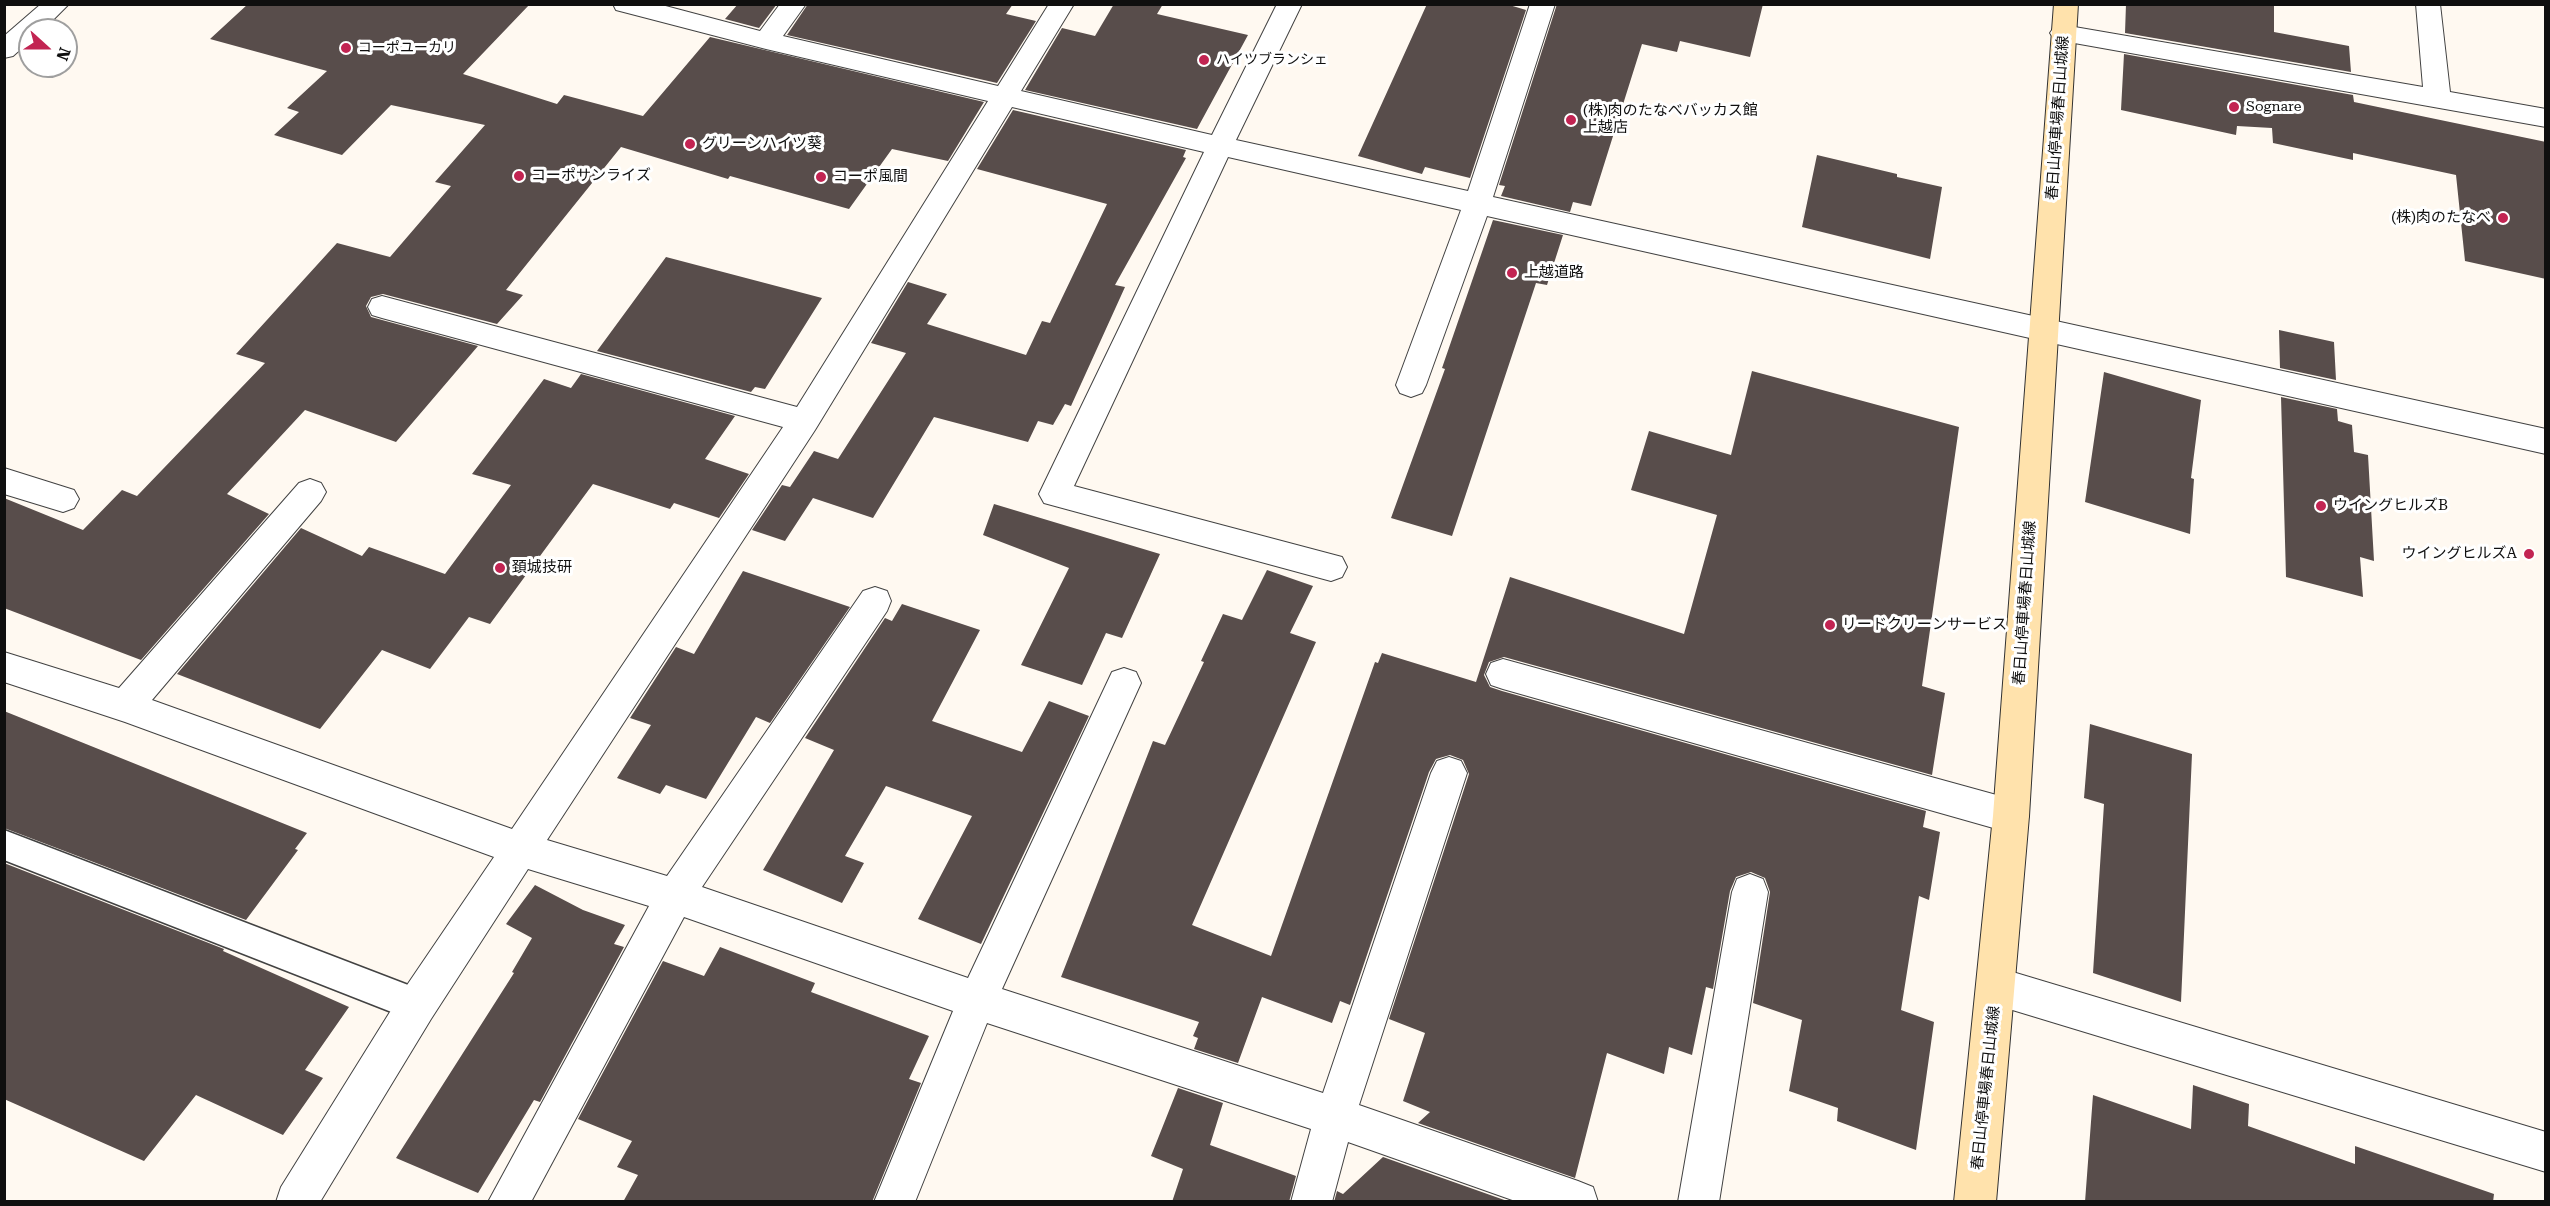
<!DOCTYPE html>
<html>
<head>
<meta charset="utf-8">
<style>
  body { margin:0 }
  #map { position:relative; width:2550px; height:1206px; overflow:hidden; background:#fff9f1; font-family:"Roboto Serif",serif }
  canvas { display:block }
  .frame { position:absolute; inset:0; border:6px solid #0f0f0f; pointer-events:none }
  .north { position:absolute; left:18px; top:18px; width:60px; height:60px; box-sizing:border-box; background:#fff; border:2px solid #9f9f9f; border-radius:50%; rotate:111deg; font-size:16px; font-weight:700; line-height:24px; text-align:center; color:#0f0f0f }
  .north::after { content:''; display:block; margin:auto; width:21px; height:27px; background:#c22452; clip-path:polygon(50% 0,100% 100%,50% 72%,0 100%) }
</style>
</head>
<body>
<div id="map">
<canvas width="2550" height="1206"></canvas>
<div class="frame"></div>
<div class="north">N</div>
</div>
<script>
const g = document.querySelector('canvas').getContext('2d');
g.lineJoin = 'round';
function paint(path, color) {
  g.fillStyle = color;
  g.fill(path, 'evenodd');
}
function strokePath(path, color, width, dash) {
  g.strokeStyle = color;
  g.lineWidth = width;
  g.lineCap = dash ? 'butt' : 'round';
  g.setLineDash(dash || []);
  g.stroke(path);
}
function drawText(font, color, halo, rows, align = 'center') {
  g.font = font + ' "Roboto Serif","Noto Sans JP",serif';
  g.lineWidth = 6;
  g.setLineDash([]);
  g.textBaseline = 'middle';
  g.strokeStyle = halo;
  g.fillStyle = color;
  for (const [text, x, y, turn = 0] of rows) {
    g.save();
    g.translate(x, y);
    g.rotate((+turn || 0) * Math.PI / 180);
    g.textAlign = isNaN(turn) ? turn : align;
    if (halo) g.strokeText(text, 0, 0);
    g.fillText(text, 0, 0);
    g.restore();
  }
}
const building = new Path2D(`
  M248,4H530L463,74L557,104L564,95L643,116L710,37L984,102L948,161L892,149L849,209L730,176L728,179L621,147L506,290L523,295L497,324L383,294L371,297L366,306L371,317L478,346L396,442L305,410L227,494L269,514L141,660L4,608V498L83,530L122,490L137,496L265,363L236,354L337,243L390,257L451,186L435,182L485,125L391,105L342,155L274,135L299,112L287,108L327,71L210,39Z
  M738,4H777L759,28L725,19Z
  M808,4H1013L1006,14L1036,21L997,83L787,35Z
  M1114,4H1163L1157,14L1248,35L1197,129L1025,90L1062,28L1095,36Z
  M1427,4H1506L1526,10L1470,178L1425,167L1422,174L1358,156Z
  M1557,4H1763L1750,57L1680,41L1677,52L1642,44L1591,206L1573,202L1570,212L1501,196L1505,186L1499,185Z
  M2126,4H2274V32L2349,46L2351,72L2125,33Z
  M2124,54L2353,95L2354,102L2546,142V279L2465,261L2456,175L2353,153V160L2273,143L2272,128L2237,126L2236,135L2121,110Z
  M1013,110L1186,150L1183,157L1186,158L1115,285L1125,287L1071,406L1065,404L1053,425L1038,421L1028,442L934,417L873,518L813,498L785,541L752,530L782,485L790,487L814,451L838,459L906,353L871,343L908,282L947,294L927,324L1026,355L1042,321L1050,323L1107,204L977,169Z
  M1817,155L1897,174V177L1942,187L1930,259L1802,227Z
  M1493,220L1563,235L1547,285L1536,283L1452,536L1391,518L1445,369L1442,368Z
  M666,257L822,298L765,389L755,387L751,392L597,351Z
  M2279,330L2334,342L2336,380L2280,368Z
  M1752,371L1959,427L1922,686L1945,693L1932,775L1504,657L1489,662L1484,675L1490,687L1502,691L1926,811L1923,827L1940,832L1929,900L1919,896L1901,1010L1934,1022L1916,1150L1837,1121L1838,1108L1789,1091L1802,1020L1753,1003L1770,892L1765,878L1751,872L1736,877L1730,891L1713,989L1706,987L1692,1055L1669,1047L1664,1074L1607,1053L1575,1178L1418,1123L1430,1112L1403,1101L1425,1033L1389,1019L1469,774L1463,760L1450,755L1436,759L1429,772L1350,1005L1340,1001L1332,1023L1262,997L1238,1063L1194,1049L1198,1038L1193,1036L1199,1022L1061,977L1153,741L1165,745L1204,662L1201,661L1223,614L1242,620L1267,570L1313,586L1290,633L1316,642L1192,925L1271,956L1375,662L1378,663L1382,653L1476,682L1510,577L1684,634L1717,515L1631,490L1649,431L1731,455Z
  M2104,372L2201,400L2191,478L2194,479L2190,534L2085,502Z
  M581,374L735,416L705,459L749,474L719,518L674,503L670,509L593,484L490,624L469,617L430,669L382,650L320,729L177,674L301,528L362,556L369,547L445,574L511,485L472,474L544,379L571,388Z
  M2281,397L2337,409L2338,421L2352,425L2354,452L2368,455L2374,561L2360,557L2363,597L2286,577Z
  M994,504L1160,554L1122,638L1106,633L1082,685L1021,665L1069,568L983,535Z
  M743,571L850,607L770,723L756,717L706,799L666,785L660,794L617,778L651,725L630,718L676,647L694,654Z
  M902,604L980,630L932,721L1022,752L1049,701L1089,716L981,944L918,919L972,816L886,786L845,856L864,863L842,903L763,870L834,750L805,738L885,618L892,621Z
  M4,711L307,833L295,849L298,850L246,920L4,828Z
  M2090,724L2192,754L2181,1002L2093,973L2104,804L2084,798Z
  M4,863L224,949L223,951L349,1007L305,1070L323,1078L283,1135L196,1095L144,1161L4,1099Z
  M535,885L583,910L625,925L614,944L624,947L540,1102L534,1100L478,1193L396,1158L514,973L512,972L532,938L506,924Z
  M720,947L815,983L811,992L929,1036L909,1079L921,1083L872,1202H623L638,1175L617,1167L632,1141L578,1119L663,961L704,976Z
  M2193,1085L2249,1104L2248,1126L2355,1164V1146L2494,1194L2493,1202H2085L2093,1095L2191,1129Z
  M1178,1088L1223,1103L1210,1145L1296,1176L1289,1202H1172L1183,1169L1151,1156Z
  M1383,1157L1510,1202H1334L1337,1191L1343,1194Z`);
const service = new Path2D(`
  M4,830L429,993L434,1005L429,1017L417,1022L4,860Z`);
const minor = new Path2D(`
  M41,4H69L43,30H30V41L13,56L4,58V36Z
  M613,4H658L760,31L780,4H806L783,36L998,86L1049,4H1074L1021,91L1212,135L1277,4H1302L1236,140L1468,191L1530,4H1555L1493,197L2546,429V454L1487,216L1426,385L1422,393L1411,397L1400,393L1396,385L1461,210L1228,157L1074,486L1342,557L1347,567L1342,577L1331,581L1044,503L1039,494L1204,152L1012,107L815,430L547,840L667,876L863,591L875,587L887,591L891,601L887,611L702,887L968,978L1112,672L1124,668L1136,672L1141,683L1002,989L1323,1093L1431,773L1437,761L1449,757L1461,761L1467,773L1359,1105L1578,1181L1593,1187L1598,1202H1518L1348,1142L1332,1202H1291L1311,1129L987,1023L915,1202H874L953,1011L684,917L531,1202H488L649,906L528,869L431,1019L320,1202H276L281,1187L403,991L494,857L125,722L4,682V652L119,688L299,483L310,479L321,483L326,492L321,501L152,700L512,829L783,427L382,318L372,315L368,307L372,299L382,296L797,407L988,101L766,49L616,10Z
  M2416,4H2440L2450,92L2546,109V127L2063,41L2054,39L2050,33L2054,27L2063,25L2423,87Z
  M4,468L74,490L79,499L74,508L63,512L4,494Z
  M1503,659L2011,799L2024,804L2029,816L2024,828L2011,833L1503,689L1491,685L1486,674L1491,663Z
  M1750,874L1763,879L1768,892L1719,1202H1678L1732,892L1737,879Z
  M1996,967L2546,1132V1172L1996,1005L1982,1000L1977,986L1982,972Z`);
const secondary = new Path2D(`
  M2054,4H2078L2029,816L1996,1202H1954L1993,816Z`);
const markers = [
  [346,48,6,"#c22452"],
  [1204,60,6,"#c22452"],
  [2234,107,6,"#c22452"],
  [1571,120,6,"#c22452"],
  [690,144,6,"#c22452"],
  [519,176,6,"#c22452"],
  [821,177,6,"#c22452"],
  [2503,218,6,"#c22452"],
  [1512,273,6,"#c22452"],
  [2321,506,6,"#c22452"],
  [2529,554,6,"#c22452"],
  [500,568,6,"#c22452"],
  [1830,625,6,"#c22452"]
];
const farPoinames = [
  ["コーポユーカリ",358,48],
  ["ハイツブランシェ",1216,60],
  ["Sognare",2246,107]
];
const poiNames = [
  ["(株)肉のたなべバッカス館",1583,111],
  ["上越店",1583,128],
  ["グリーンハイツ葵",702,144],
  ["コーポサンライズ",531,176],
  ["コーポ風間",833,177],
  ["(株)肉のたなべ",2491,218,"right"],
  ["上越道路",1524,273],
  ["ウイングヒルズB",2333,506],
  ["ウイングヒルズA",2517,554,"right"],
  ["頚城技研",512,568],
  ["リードクリーンサービス",1842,625]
];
const streetNames = [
  ["春日山停車場春日山城線",2058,118,-86],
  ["春日山停車場春日山城線",2025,603,-86],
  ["春日山停車場春日山城線",1986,1088,-84]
];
paint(building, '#584d4b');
strokePath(service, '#424242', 3);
strokePath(minor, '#424242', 2);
strokePath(secondary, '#313131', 2);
paint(service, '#fff');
paint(minor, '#fff');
paint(secondary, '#ffe2ac');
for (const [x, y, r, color] of markers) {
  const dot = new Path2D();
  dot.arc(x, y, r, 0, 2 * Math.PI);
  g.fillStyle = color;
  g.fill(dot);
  strokePath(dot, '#fff', 2);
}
drawText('14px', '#0f0f0f', '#fff', farPoinames, 'left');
drawText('15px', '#0f0f0f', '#fff', poiNames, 'left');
drawText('15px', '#0f0f0f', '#fff', streetNames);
</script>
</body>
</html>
